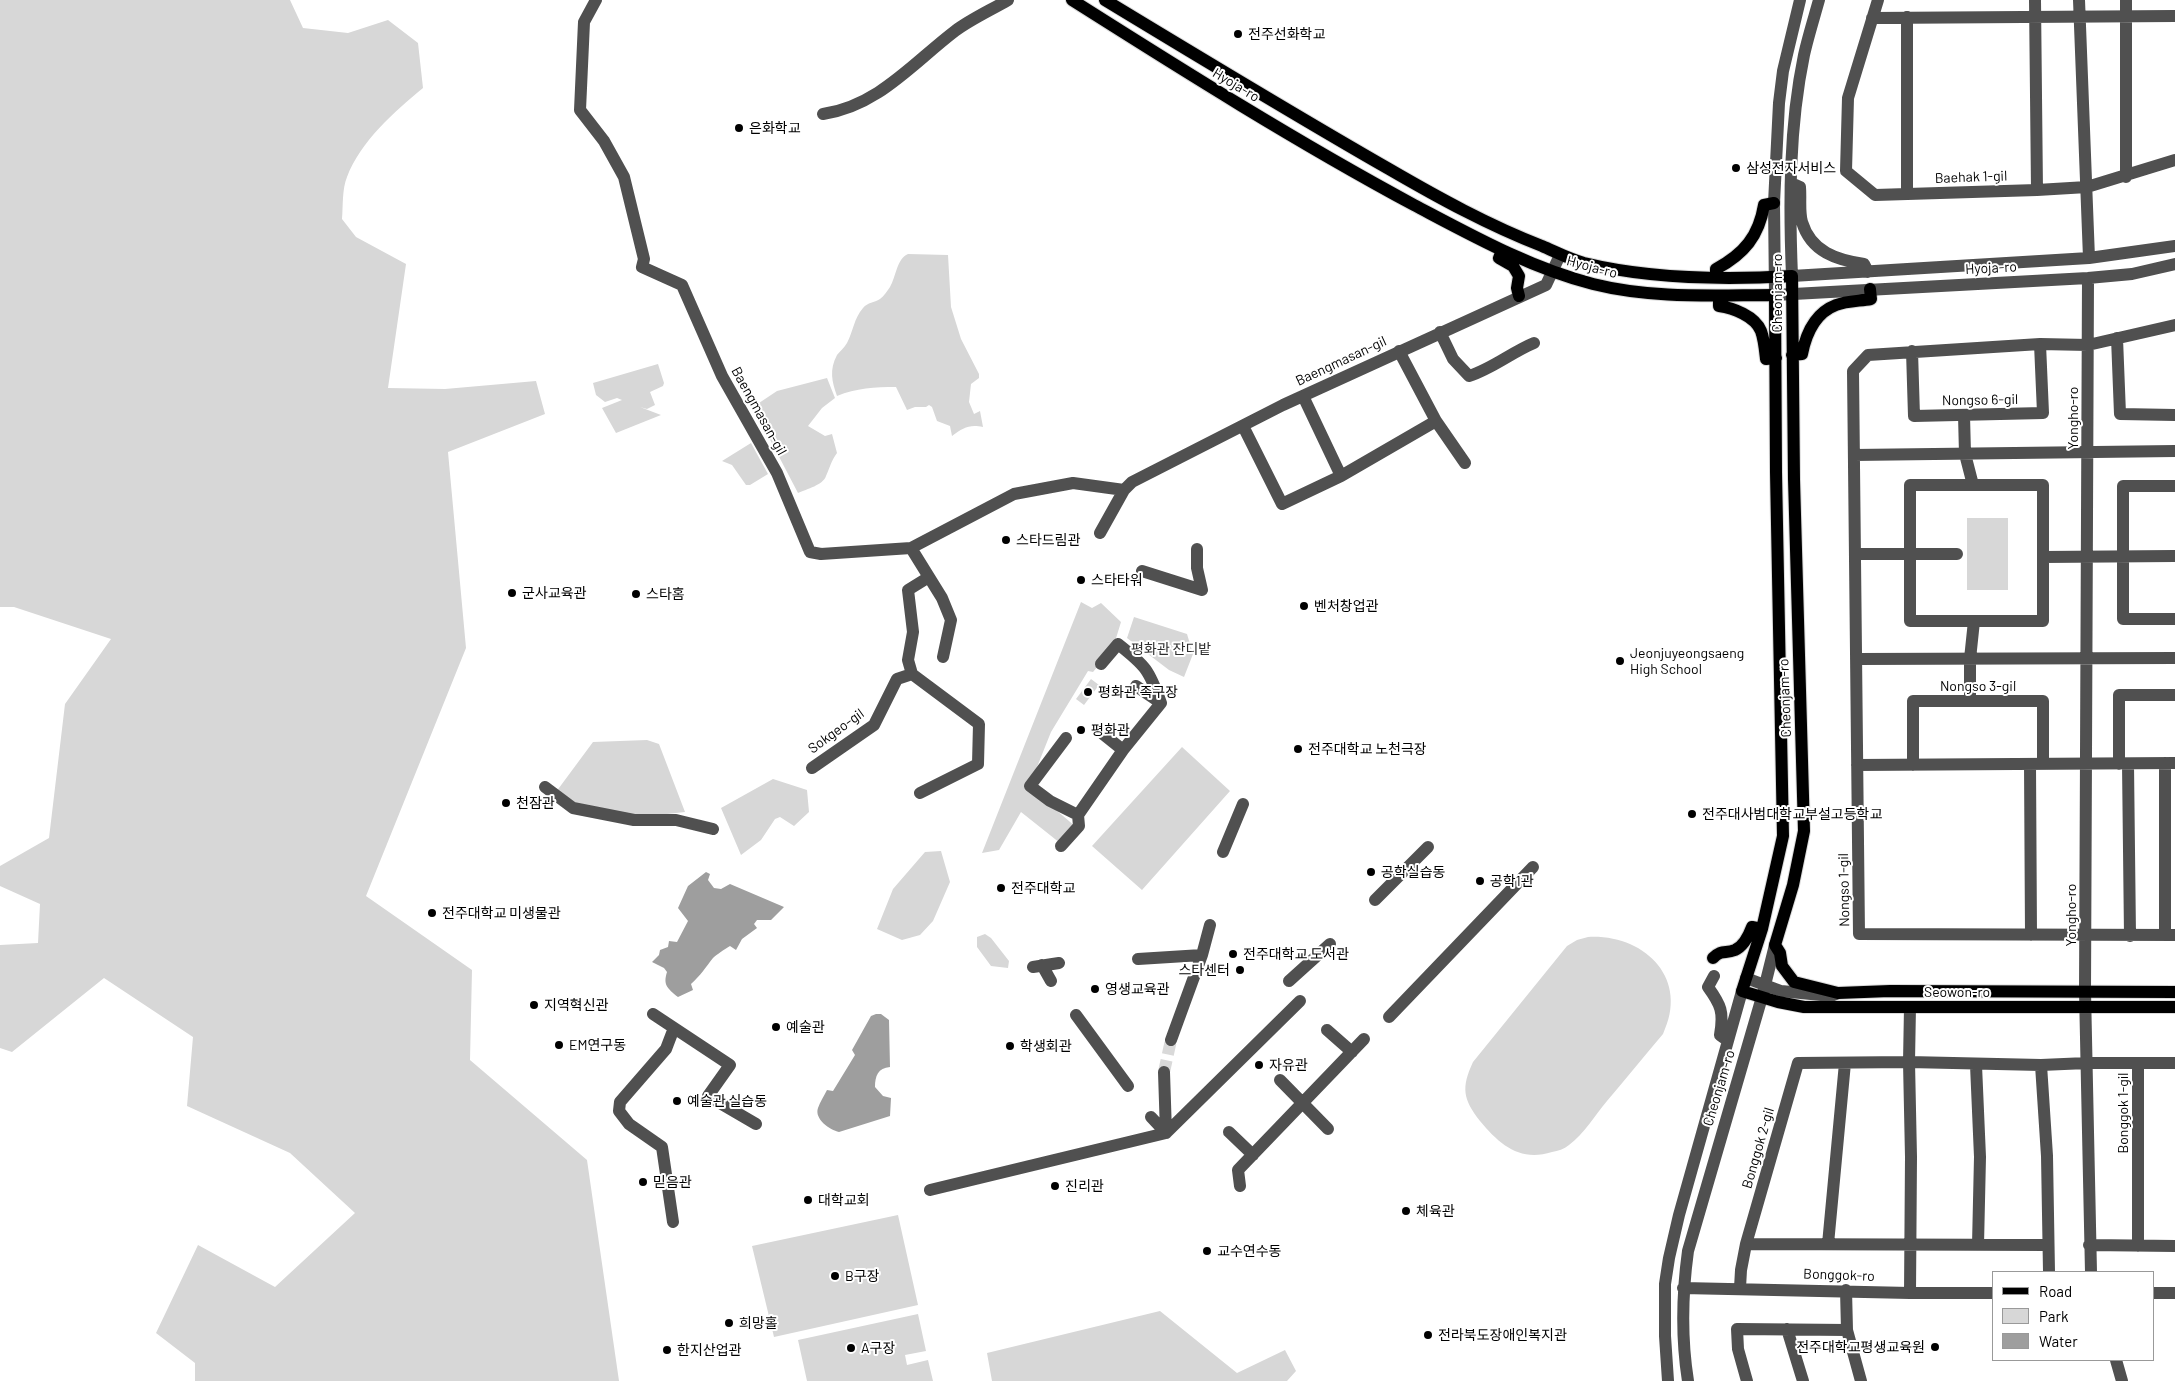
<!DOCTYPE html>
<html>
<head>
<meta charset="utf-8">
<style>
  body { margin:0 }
  #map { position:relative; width:2175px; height:1381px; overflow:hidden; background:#fff; font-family:Barlow,sans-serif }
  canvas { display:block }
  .legend { position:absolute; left:1992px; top:1271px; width:162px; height:90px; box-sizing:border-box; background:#fff; border:1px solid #999; margin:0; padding:6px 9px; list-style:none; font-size:15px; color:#000 }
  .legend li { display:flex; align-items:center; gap:10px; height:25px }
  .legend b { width:25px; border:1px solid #999 }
</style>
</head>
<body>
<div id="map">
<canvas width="2175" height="1381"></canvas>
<ul class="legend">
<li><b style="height:6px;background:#000"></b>Road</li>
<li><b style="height:14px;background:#d7d7d7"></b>Park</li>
<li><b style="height:14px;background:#9e9e9e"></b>Water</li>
</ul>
</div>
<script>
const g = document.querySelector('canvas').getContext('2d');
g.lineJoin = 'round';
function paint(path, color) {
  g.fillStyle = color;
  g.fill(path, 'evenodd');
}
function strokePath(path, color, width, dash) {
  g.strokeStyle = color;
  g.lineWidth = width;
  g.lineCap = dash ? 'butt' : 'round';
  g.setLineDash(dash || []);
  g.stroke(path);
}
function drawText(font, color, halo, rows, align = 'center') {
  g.font = font + ' Barlow,"Noto Sans KR",sans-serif';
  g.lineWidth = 4;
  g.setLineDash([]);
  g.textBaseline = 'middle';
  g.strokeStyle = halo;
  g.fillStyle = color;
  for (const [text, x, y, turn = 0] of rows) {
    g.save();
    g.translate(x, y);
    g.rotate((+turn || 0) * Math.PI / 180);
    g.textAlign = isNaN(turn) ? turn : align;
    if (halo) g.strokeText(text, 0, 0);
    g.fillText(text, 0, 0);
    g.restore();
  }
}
const green = new Path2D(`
  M0,0H290L303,28L348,33L388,20L418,43L423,88C394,112 361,141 347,177C342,189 343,206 342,219L356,237L406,264L388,388L445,389L536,381L545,414L448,452L466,648L366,896L472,970L470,1060L587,1160L619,1381H195V1363L156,1333L198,1245L275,1287L355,1213L290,1153L187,1106L193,1037L104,978L12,1052L0,1048V945L38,943L40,904L0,886V866L49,838L65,704L111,639L14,607H0Z
  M908,254L948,255L951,307L961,339L979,374V378L971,384L969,402L974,414L980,411L983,427C969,424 963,428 952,436L950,426L937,421L932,407L929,405L926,407H915L907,410L896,387C875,387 856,388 837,396C832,382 829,370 837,355C840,351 844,348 847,343C853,332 854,318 863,308C868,302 874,303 880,299C884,296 887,291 890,287C896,277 897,258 908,254Z
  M658,364L664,383L663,386L650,392L655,405L647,409L640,407L661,415L616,433L602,408L622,400L617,398L605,402L596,395L593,383Z
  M827,378L835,398L822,408L808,426L825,436L832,434L837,453C831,461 830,467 826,476C823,485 807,489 798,493L753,407L777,391Z
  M751,443L768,474L750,485H746L732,465L722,461Z
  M1967,518H2008V590H1967Z
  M1081,602L1092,608L1101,603L1121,622L1113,648L1093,672L1088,671L1051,732L1029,787L1076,827L1060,843L1021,812L999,850L982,853Z
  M1134,617L1187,634L1193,654L1184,677L1169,670L1127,638Z
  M1091,679L1099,685L1084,705L1076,699Z
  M647,740L659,744L685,812L640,817L573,805L556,792L593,742Z
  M1182,747L1230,791L1142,890L1092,846Z
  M773,779L807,790L809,812L794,826L780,817L775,819L761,840L741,855L721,808Z
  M941,851L950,882L933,921L920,935L902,940L877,929L893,889L925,852Z
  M985,934L991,938L1009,961L1008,968L991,966L977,947V937Z
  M1588,937C1644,934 1690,978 1663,1034C1644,1056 1626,1079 1607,1101C1595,1115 1584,1134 1569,1145C1564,1149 1558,1151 1552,1152C1520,1162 1500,1145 1480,1121C1463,1099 1461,1088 1473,1062L1567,946L1577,940Z
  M898,1215L918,1305L774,1337L752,1246Z
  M1160,1311L1237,1373L1285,1350L1296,1371L1287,1381H992L987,1353Z
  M918,1314L926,1351L905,1355L907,1365L928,1360L933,1381H807L798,1340Z`);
const water = new Path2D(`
  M706,872L710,874L708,880L714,888L721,889L730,884L784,907L771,920H757L754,924L757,928L742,939L736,950L730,946C725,949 716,955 713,958C706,967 700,976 691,984L693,990L678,997C667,988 663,985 667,972L664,968L652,962L659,955L660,950L668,947L669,941L677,942L688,921L678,908L688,886Z
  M876,1014H881L889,1020L890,1067C878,1068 875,1076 875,1087L883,1096L891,1098L890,1116L839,1132C830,1130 814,1119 818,1108C820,1102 824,1096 827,1090L833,1091L855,1055L852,1050L871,1016Z`);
const minorTunnel = new Path2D(`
  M1164,1072L1171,1040`);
const minor = new Path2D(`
  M596,0L584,22L580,110L604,141L624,177L644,259L642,267L682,285L722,376L777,473L810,552L821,554L911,548L1014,494L1073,483L1124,490
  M1800,0L1783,71L1779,103L1774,203L1775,295L2088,278L2132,274L2175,264
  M1819,0C1814,18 1808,37 1804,55C1789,127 1789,203 1792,276L2089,258L2175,246
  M1878,0L1848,98L1846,171L1875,195L2037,190L2087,187L2175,160
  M2035,0L2037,190
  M2079,0L2089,258
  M1907,17V194
  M1872,18L2175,16
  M823,114C878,106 913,63 955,31C971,19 991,10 1008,0
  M2126,177V0
  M1791,183L1800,187C1801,198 1799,212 1802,222C1811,252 1837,260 1864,264L1868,272
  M2088,278L2085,991L2091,1272
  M2175,325L2088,345L2040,344L1868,355L1853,371L1859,934L2175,935
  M1440,332L1453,359L1469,376C1492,369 1512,352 1534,343
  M2117,338L2120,414L2175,415
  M1399,351L1436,421
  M1912,351L1914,416L2043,413L2040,344
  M1303,396L1341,476
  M1964,415L1965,454L1973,485
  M1243,426L1282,504L1341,476L1436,421L1465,463
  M1854,455L2175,451
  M1910,485H2043V621H1910Z
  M2175,486H2123V619H2175
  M1100,533L1124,490L1132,482L1283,405L1546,285L1560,255
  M911,548L942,598L951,620L943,657
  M1855,554H1957
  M2043,557L2175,556
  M1142,571L1202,590L1197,568V549
  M1856,659L2175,658
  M1101,664L1118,644C1146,666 1149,670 1161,703
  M1136,686L1161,703
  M1970,701V659L1974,621
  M1103,734L1123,750
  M1066,738L1030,786L1050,801L1078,815
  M2165,763V935
  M2030,764L2031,935
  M2119,764V695H2175
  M2128,764L2130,936
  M1857,765L2175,763
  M1913,765V701H2043V764
  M812,768L874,725L897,679L912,674
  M545,787L573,808L634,820H676L713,829
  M920,793L978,764L979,724L912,674L908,660L913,632L908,590L929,577
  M1061,846L1079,826L1078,815L1123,750L1161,703
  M1223,852L1243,804
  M1375,900L1428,847
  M1138,959L1202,955
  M1042,965L1051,981
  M1033,967L1059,963
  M1714,976L1708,987C1721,1005 1724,1012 1720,1035L1727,1040
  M1746,978L1781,991L1831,996L1836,994
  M1289,981L1330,944
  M1910,1007L1909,1062L1911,1157L1910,1293
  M653,1014L730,1065L708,1096L756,1124
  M1076,1015L1128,1086
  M1389,1017L1533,867
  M1327,1030L1352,1052
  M1171,1040L1202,955L1210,925
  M1976,1065L1980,1157L1978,1245
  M2041,1065L2047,1156L2049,1272
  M1164,1072L1166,1133
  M1280,1080L1328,1129
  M1151,1117L1166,1133
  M1229,1132L1253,1155
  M1240,1186L1238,1170L1364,1039
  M930,1190L1166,1133L1300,1001
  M673,1222L662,1147L629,1124L619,1111L620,1102L666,1049L674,1028
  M1746,1244L2048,1245
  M1828,1244L1845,1063
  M2089,1245L2175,1246
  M2138,1246V1063
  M1683,1288L1910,1293H1994
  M1740,1288L1741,1270L1746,1244L1798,1063L1909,1062L2041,1065L2087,1063H2175
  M1846,1290L1847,1330L1861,1381
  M2154,1293H2175
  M1787,1329L1803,1381
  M2116,1360L2122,1381
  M1668,1381L1665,1336V1284L1669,1258L1679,1215L1742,991
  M1688,1381C1681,1337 1682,1295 1688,1251L1762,997L1775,945
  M1747,1381L1738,1349L1737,1329L1847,1330`);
const major = new Path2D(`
  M1072,0C1184,71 1297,142 1414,205C1471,235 1530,268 1593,284C1653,299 1714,295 1775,295L1776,472L1783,836L1762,929L1742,991L1778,1002L1804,1007H2175
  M1105,0C1199,57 1293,114 1389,169C1439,198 1488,225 1542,246C1556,252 1569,259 1584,263C1650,279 1724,280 1792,276L1794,479L1804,831L1793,885L1775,945L1780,953L1782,966L1794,982L1838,993L1890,991L2175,992
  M1502,250L1499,258L1513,266L1519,276L1517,288L1519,296
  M1716,276V269C1744,254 1759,236 1764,205L1774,203
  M1719,296V306C1733,308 1755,316 1761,331C1764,339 1765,350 1766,359L1776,358
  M1792,355L1802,354C1806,334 1815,313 1836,305C1846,301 1860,301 1871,299L1870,289
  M1713,958C1722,949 1725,954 1735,950C1744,946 1749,935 1752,927L1762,929`);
const markers = [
  [1238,34,5,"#000"],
  [739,128,5,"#000"],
  [1736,168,5,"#000"],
  [1006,540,5,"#000"],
  [1081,580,5,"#000"],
  [512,593,5,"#000"],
  [636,594,5,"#000"],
  [1304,606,5,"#000"],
  [1620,661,5,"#000"],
  [1088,692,5,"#000"],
  [1081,730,5,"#000"],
  [1298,749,5,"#000"],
  [506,803,5,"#000"],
  [1692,814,5,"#000"],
  [1371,872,5,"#000"],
  [1480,881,5,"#000"],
  [1001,888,5,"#000"],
  [432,913,5,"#000"],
  [1233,954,5,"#000"],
  [1240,970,5,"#000"],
  [1095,989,5,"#000"],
  [534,1005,5,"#000"],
  [776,1027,5,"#000"],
  [559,1045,5,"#000"],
  [1010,1046,5,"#000"],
  [1259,1065,5,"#000"],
  [677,1101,5,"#000"],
  [643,1182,5,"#000"],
  [1055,1186,5,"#000"],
  [808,1200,5,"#000"],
  [1406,1211,5,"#000"],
  [1207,1251,5,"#000"],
  [835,1276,5,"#000"],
  [729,1323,5,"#000"],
  [1428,1335,5,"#000"],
  [1935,1347,5,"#000"],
  [851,1348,5,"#000"],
  [667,1350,5,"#000"]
];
const poiNames = [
  ["전주선화학교",1248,34],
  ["은화학교",749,128],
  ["삼성전자서비스",1746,168],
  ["스타드림관",1016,540],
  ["스타타워",1091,580],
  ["군사교육관",522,593],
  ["스타홈",646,594],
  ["벤처창업관",1314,606],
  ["Jeonjuyeongsaeng",1630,653],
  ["High School",1630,669],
  ["평화관 족구장",1098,692],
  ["평화관",1091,730],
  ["전주대학교 노천극장",1308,749],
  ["천잠관",516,803],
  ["전주대사범대학교부설고등학교",1702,814],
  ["공학실습동",1381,872],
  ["공학1관",1490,881],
  ["전주대학교",1011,888],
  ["전주대학교 미생물관",442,913],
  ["전주대학교 도서관",1243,954],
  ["스타센터",1230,970,"right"],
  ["영생교육관",1105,989],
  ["지역혁신관",544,1005],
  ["예술관",786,1027],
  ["EM연구동",569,1045],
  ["학생회관",1020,1046],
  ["자유관",1269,1065],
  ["예술관 실습동",687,1101],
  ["믿음관",653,1182],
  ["진리관",1065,1186],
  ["대학교회",818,1200],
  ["체육관",1416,1211],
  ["교수연수동",1217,1251],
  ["B구장",845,1276],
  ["희망홀",739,1323],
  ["전라북도장애인복지관",1438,1335],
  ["전주대학교평생교육원",1925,1347,"right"],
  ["A구장",861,1348],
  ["한지산업관",677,1350]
];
const streetNames = [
  ["Hyoja-ro",1236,85,31],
  ["Baehak 1-gil",1971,177,-2],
  ["Hyoja-ro",1592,267,15],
  ["Hyoja-ro",1991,268,-3],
  ["Cheonjam-ro",1777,293,-90],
  ["Baengmasan-gil",1341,361,-25],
  ["Nongso 6-gil",1980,400,-1],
  ["Baengmasan-gil",759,411,61],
  ["Yongho-ro",2073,418,-90],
  ["Nongso 3-gil",1978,686],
  ["Cheonjam-ro",1785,698,-92],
  ["Sokgeo-gil",836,731,-36],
  ["Nongso 1-gil",1844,890,-91],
  ["Yongho-ro",2071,915,-90],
  ["Seowon-ro",1957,992],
  ["Cheonjam-ro",1719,1088,-73],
  ["Bonggok 1-gil",2123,1113,-90],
  ["Bonggok 2-gil",1758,1148,-74],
  ["Bonggok-ro",1839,1275,2]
];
const parkNames = [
  ["평화관 잔디밭",1171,649]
];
paint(green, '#d7d7d7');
paint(water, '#9e9e9e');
strokePath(minorTunnel, '#d9d9d9', 12, [12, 6]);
strokePath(major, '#dbdbdb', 14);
strokePath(minor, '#505050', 12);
strokePath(major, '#000', 12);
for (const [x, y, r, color] of markers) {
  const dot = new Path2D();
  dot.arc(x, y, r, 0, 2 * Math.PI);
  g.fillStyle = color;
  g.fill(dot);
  strokePath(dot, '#fff', 2);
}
drawText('14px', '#000', '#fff', poiNames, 'left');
drawText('14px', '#000', '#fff', streetNames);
drawText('14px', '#2e2e2e', '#fff', parkNames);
</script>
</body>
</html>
